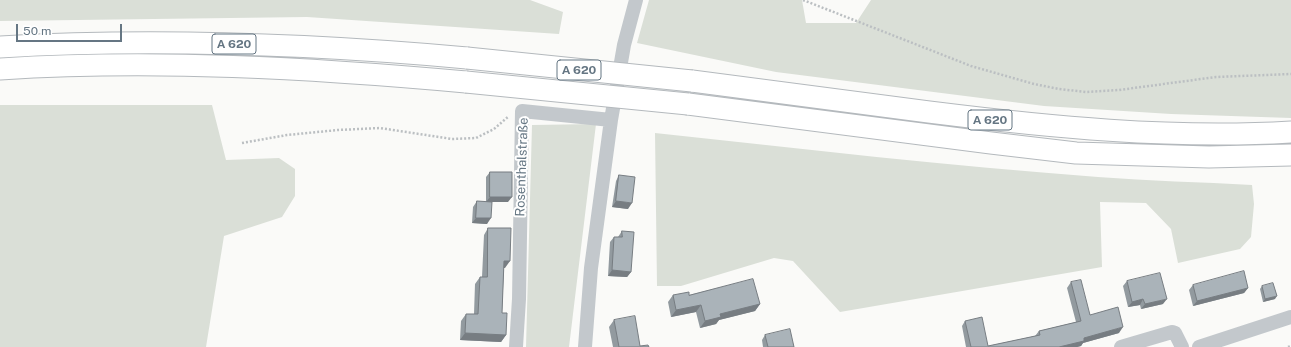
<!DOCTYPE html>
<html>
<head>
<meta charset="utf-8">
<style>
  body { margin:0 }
  #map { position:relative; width:1291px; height:347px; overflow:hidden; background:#fafaf8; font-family:"Public Sans",sans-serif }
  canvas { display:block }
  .scale { position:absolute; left:16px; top:24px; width:106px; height:18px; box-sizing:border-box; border:2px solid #657683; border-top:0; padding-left:5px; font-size:12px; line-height:14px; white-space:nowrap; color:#657683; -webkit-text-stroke:3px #fff; paint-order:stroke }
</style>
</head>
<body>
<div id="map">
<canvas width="1291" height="347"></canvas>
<div class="scale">50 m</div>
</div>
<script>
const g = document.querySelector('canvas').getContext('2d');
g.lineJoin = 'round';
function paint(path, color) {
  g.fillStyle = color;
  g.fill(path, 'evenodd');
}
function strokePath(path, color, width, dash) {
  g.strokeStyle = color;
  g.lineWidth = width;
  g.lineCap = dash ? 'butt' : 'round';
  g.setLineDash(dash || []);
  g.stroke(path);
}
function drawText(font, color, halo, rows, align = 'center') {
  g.font = font + ' "Public Sans",sans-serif';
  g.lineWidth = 4;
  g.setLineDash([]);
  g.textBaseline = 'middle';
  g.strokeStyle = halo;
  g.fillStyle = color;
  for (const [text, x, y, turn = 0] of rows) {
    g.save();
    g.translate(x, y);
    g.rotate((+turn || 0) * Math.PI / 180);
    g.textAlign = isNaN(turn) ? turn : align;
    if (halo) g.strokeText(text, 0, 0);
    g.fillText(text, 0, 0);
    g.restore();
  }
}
const green = new Path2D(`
  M0,0H530L563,12L559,34L307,17L0,21Z
  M649,0H802L806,23H856L871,0H1291V118L1171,114L1044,106L776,72L637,43Z
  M0,105H212L226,160L279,158L295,169V196L282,217L224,236L206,347H0Z
  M596,124L569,347H526L532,125Z
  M655,133C803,149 950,166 1098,177C1149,181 1201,182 1252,185L1254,204L1251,237L1240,249L1178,263L1171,229L1146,203L1100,202L1102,267L840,312L793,261L774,258L681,286H657Z`);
const path = new Path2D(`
  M803,0L971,66L1034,84L1059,89L1086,92L1119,90L1216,77L1291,74
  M242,143L287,135L338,130L380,128L452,139L476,138L494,129L509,116
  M1288,347L1291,346`);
const minor = new Path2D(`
  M516,347L519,299L522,111L611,120
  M585,347L591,268L611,120L624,45L636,0
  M1121,347L1172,332L1175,333L1182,347
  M1199,347L1291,317`);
const highway = new Path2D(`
  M0,47C156,38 312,44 467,58
  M0,69C155,59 311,68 466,82
  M692,81C771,92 850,102 929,112C1049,127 1170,139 1291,132
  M688,104L991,143L1076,153L1209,157L1291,155`);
const highwayBridge = new Path2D(`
  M467,58L692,81
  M466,82L688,104`);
const wall = new Path2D(`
  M490,172L508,202H492L487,224L472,223L473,207L477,201L486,202V177Z
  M619,175L628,209L612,207L616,181Z
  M488,228L505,268H504L502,313L506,335L501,342L460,340L461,321L466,314H474L475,284L480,277H482L484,235Z
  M622,231L631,272L627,277L608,276L610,242L614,237H618Z
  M1127,281L1163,304L1141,309L1140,305L1128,307L1123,286Z
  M1071,282L1090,315L1119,333L1083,343L1081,346L1077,347H966L962,326L965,321L988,346L1035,336L1039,331L1076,322L1067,288Z
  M1193,285L1248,288L1244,293L1193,306L1189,290Z
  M1262,286L1275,299L1263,302L1260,289Z
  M673,295H689L760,304L755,311L719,320L716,324L700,328L696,312L671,317L668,302Z
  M614,320L640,346L649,347H613L609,327Z
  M765,335L794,347H763L762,340Z`);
const shadedWall = new Path2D(`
  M490,197H512L508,202H486Z
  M616,201L632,203L628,209L612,207Z
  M476,218H491L487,224L472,223Z
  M504,261H510L505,268H499Z
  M612,270L631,272L627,277L608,276Z
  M1248,288L1244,293L1193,306L1197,301Z
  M1277,296L1275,299L1263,302L1265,299Z
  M1143,299L1140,305L1128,307L1132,302Z
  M1167,299L1163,304L1141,309L1145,304Z
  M760,304L755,311L719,320L716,324L700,328L705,321L720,314Z
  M701,305L696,312L671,317L676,310Z
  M1123,327L1119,333L1083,343L1081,346L1077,347H1059L1084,338Z
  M465,333L506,335L501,342L460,340Z`);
const building = new Path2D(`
  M490,172H512V197H490Z
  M619,175L635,177L632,203L616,201Z
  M477,201L492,202L491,218H476Z
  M488,228H511L510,261H504L502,313H507L506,335L465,333L466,314H478L480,277H487Z
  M622,231L634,232L631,272L612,270L614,237H622Z
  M1244,271L1248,288L1197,301L1193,285Z
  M1160,273L1167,299L1145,304L1143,299L1132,302L1127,281Z
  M753,279L760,304L720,314L721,317L705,321L701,305L676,310L673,295L689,292V295Z
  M1081,280L1090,315L1118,307L1123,327L1084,338V341L1059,347H971L965,321L982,317L988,346L1040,335L1039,331L1081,321L1071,282Z
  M1273,283L1277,296L1265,299L1262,286Z
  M635,316L640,346L648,345L649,347H619L614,320Z
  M790,329L794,347H768L765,335Z`);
const shields = [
  [234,44,44],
  [579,70,44],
  [990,120,44]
];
const shieldNames = [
  ["A 620",234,44],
  ["A 620",579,70],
  ["A 620",990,120]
];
const streetNames = [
  ["Rosenthalstraße",522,167,-88]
];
paint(green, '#dadfd7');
strokePath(highway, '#b4b9bd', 23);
strokePath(path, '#bbbfc2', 2.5, [2, 2]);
strokePath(minor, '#c3c8cc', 14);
strokePath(highway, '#fff', 21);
strokePath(highwayBridge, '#b4b9bd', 23, []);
strokePath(highwayBridge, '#fff', 21);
paint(wall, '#929a9f');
paint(shadedWall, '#777d82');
paint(building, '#aab3b9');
strokePath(building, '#777d82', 1);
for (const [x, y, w] of shields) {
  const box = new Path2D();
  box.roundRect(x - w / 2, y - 10, w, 20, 3);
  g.fillStyle = '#fff';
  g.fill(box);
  strokePath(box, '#657683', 1);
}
drawText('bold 12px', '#657683', null, shieldNames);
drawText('13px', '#657683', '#fff', streetNames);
</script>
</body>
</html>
